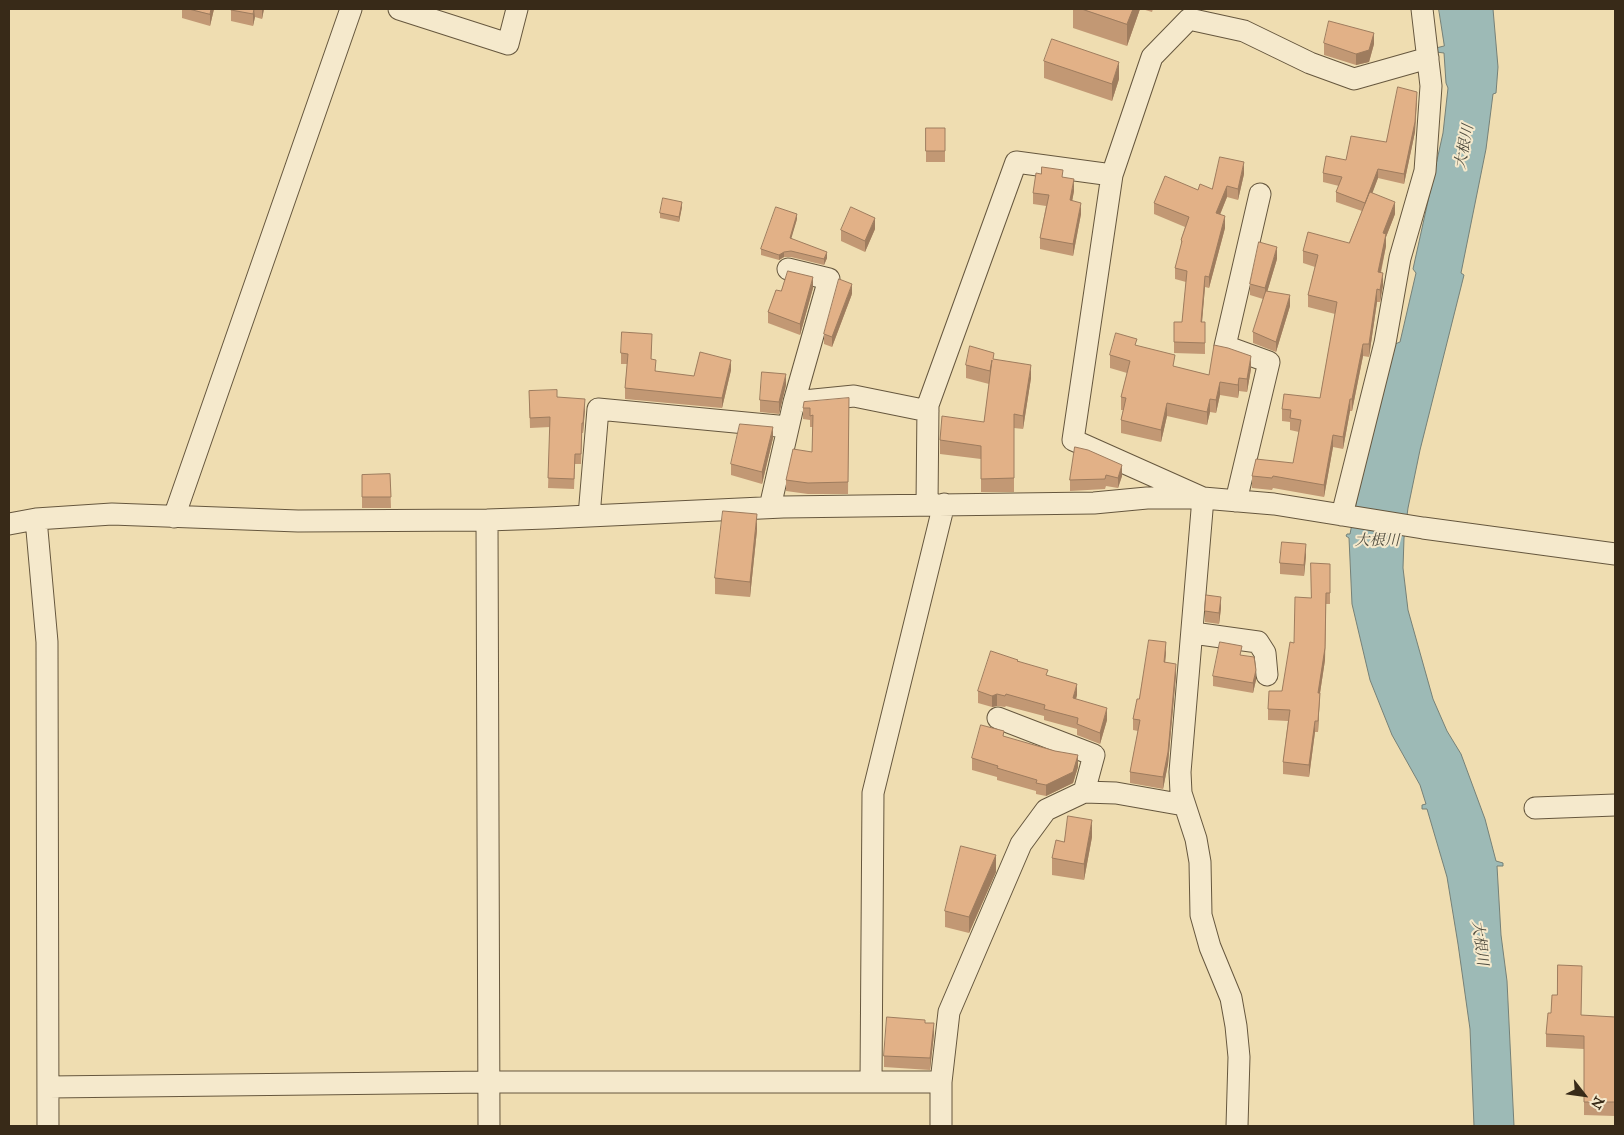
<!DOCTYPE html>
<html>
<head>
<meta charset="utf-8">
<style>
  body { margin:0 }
  #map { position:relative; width:1624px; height:1135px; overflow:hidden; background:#efddb1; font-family:"IM FELL Great Primer",serif }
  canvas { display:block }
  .frame { position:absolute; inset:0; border:10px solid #382a18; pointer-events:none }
  .north { position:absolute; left:1559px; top:1070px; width:50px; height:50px; -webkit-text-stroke:4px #f5e9cc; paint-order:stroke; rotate:120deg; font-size:14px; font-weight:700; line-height:20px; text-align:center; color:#382a18 }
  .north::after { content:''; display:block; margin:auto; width:18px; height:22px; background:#382a18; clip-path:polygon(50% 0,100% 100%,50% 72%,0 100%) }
</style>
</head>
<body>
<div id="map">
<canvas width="1624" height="1135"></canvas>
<div class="frame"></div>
<div class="north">N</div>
</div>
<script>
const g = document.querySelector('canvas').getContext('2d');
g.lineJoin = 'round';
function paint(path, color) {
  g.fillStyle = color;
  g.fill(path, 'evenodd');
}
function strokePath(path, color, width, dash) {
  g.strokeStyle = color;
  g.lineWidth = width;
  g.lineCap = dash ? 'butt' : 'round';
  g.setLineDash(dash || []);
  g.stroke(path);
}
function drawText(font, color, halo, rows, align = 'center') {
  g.font = font + ' "IM FELL Great Primer","Noto Serif JP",serif';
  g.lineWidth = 4;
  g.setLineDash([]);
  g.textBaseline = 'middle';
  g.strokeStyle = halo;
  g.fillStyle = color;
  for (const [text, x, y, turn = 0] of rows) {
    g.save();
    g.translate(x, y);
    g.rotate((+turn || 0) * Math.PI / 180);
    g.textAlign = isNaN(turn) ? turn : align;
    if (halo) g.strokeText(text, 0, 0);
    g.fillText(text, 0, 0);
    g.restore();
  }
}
const water = new Path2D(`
  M1439,9H1493L1498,67L1496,93L1493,94L1486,149L1461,273L1464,275L1420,450L1408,508L1404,538L1403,568L1408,610L1433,699L1447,731L1461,754L1485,819L1496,861L1503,863V866H1497L1501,935L1507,981L1514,1126H1474L1470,1029L1458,944L1447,877L1427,809H1422V805L1426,804L1420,785L1392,735L1370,680L1352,604L1349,538L1346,536L1347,534H1350L1359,488L1395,344L1400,342L1416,273L1413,269L1443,133L1448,88L1446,83L1444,53L1436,52V48L1444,46Z`);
const minor = new Path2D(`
  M399,9L508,44L517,9
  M788,269L829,279L794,402
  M1236,501L1269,362L1225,346L1260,194
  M927,504L928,405L1016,162L1112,175
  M770,507L794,402L854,396L928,411
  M1342,515L1385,343L1400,258L1425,171L1431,86L1422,9
  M589,516L598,409L788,427
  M174,517L351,9
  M36,519L47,642L48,1126
  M487,520L489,1126
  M9,524L36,519L112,514L298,521L487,520L546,518L783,507L1094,503L1147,498H1203L1274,504L1423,528L1615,554
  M1193,633L1258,642L1265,653L1267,675
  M998,718L1094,755L1084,792
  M1535,808L1615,805
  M871,1081L873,793L944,504
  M941,1082L949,1012L1021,844L1046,810L1084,792L1116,793L1184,805
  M49,1087L488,1082H941V1126
  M1237,1126L1239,1057L1236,1026L1231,998L1210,947L1201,915L1200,862L1196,839L1181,793L1180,772L1203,498L1073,440L1112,175L1152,57L1189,19L1244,31L1310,63L1354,79L1428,58`);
const wall = new Path2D(`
  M182,9H214L210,26L182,18Z
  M231,9H264L262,19L255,17L253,26L231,21Z
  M1073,9H1140L1127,46L1073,28Z
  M1142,9H1153L1152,12Z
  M1324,43L1374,44L1369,62L1356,65L1324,55Z
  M1044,61L1119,79L1112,101L1044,78Z
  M1417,102L1415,132L1404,184L1378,178L1372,193L1395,214L1386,237V246L1381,273L1383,285L1380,302H1377L1369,357L1363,356L1352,411H1350L1343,449L1333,447L1324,497L1273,488L1272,490L1252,488V476L1293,463L1299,432L1290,430V422L1282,421V409L1320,398L1335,314L1308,307V295L1315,267L1303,263V251L1349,243L1362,211L1336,202V192L1339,186L1323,182V173L1346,160L1386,142Z
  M926,128H945V162H926Z
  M1244,174L1238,200L1227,197L1220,215L1225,228L1209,288L1205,287L1202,322H1205V354L1174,353V322H1182L1186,282L1175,279V268L1181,247V240L1185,227L1154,214V203L1198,190L1212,189Z
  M1063,177L1074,191L1072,201L1081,214L1073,256L1040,249V238L1046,206L1033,204V193Z
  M682,207L679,222L660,218V213Z
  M797,219L791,238L827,258L824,265L791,257H784L779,260L761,255V249Z
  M875,229L865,252L841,241V230Z
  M1277,259L1267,292L1290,306L1276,352L1253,343V332L1263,299L1250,295V284Z
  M813,288L800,335L768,323V312L781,291Z
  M852,294L832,347L824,344V334Z
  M652,345L651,359L656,372L694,376L731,370L722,408L625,399V388L627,364H621V353Z
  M1137,346L1175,367L1209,375L1251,369L1247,392L1239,391L1238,398L1220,395L1216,413L1210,412L1207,425L1167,416L1161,442L1121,433V420L1123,410H1121V397L1127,373L1110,368V355Z
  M994,359L1031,378L1023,429L1014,428V492H981V459L940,454V440L984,422L989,384L966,378V365Z
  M786,385L779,414L760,412V400Z
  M529,391L557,397L585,409L583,433H582L581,464H575L574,489L548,488L550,427L530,428Z
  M849,398L848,494H808L786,491V480L812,452L813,427H810V420L803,419V408Z
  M773,438L762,484L731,475V464Z
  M1075,447L1122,476L1118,488L1106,486L1105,489L1070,491V480Z
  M390,474L391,508H362V475Z
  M757,530L750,597L715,594V578Z
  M1306,556L1304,576L1280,574V563Z
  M1330,564V604H1326L1325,660L1320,693L1318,732H1315L1309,777L1283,774V762L1288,721L1268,720V709L1282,691L1294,643L1311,598Z
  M1221,608L1219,624L1205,622V611Z
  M1166,653L1165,662L1176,675L1168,764L1163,789L1130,783V772L1138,731L1133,730V719L1139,699Z
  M1242,655L1256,680L1253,693L1213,686V676Z
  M1018,661L1048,676L1077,695L1076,699L1107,720L1100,744L1077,735V729L1044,720V716L1006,706L1005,707L997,706L992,707L978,703V691Z
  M1004,736L1078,767L1073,783L1046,796L1036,794V791L997,780V777L972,770V758Z
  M1092,837L1084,880L1052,875V858L1064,842Z
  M996,872L969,933L945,927V911Z
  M1582,979L1581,1015L1615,1017V1116L1584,1115V1049L1546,1047V1034L1557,995Z
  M934,1034L930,1070L884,1067V1056Z`);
const shadedWall = new Path2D(`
  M211,9H214L210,26V14Z
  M254,9L255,17L253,26V14Z
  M262,9H264L262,19Z
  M1133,9H1140L1127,46V24Z
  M1374,33V44L1369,62L1356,65V54Z
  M1119,62V79L1112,101V84Z
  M1417,92L1415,132L1404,184V174Z
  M1244,162V174L1238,200V189Z
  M1378,169V178L1365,213V203Z
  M1074,179V191L1070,212V200Z
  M1227,186V197L1216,224V213Z
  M682,202V207L679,222V217Z
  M1395,202V214L1386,237V246L1378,284V272L1383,233Z
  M1081,203V214L1073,256V244Z
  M797,214V219L790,243V238Z
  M1225,216V228L1209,288V277Z
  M875,218V229L865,252V241Z
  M1277,247V259L1265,299V288Z
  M784,252V257L779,260V255Z
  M827,252V258L824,265V259Z
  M1383,273V285L1380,302V290Z
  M1205,276V287L1201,333V322Z
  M813,277V288L800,335V324Z
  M852,284V294L832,347V337Z
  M1377,289V302L1369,357V344Z
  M1290,295V306L1276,352V342Z
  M1363,344V356L1352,411V399Z
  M1251,356V369L1247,392V379Z
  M731,360V370L722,408V398Z
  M1031,365V378L1023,429V416Z
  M786,374V385L779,414V402Z
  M1239,378V391L1238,398V385Z
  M1220,382V395L1216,413V400Z
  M585,399V409L583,433V423Z
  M1210,399V412L1207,425V412Z
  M1350,399V411L1343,449V437Z
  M1167,403V416L1161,442V430Z
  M773,427V438L762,484V472Z
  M1333,435V447L1324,497V485Z
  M1122,465V476L1118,488V478Z
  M757,514V530L750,597V582Z
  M1306,544V556L1304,576V565Z
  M1326,593L1325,660L1320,693L1318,732V693Z
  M1221,597V608L1219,624V613Z
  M1166,642V653L1164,673V662Z
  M1176,664V675L1168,764L1163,789V777Z
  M1256,670V680L1253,693V683Z
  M1077,684V695L1073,710V698Z
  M997,694V706L992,707V696Z
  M1107,708V720L1100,744V733Z
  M1315,721V732L1309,777V765Z
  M1078,755V767L1073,783L1046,796V785Z
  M1092,820V837L1084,880V864Z
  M996,855V872L969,933V917Z
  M934,1023V1034L930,1070V1058Z`);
const building = new Path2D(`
  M189,9H211L210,14Z
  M231,9H254L253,14L231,10Z
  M1082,9H1133L1127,24Z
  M1329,21L1374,33L1369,50L1356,54L1324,43Z
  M1052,39L1119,62L1112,84L1044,61Z
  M1398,87L1417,92L1415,122L1404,174L1378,169L1365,203L1336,192L1342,177L1323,173L1326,156L1346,160L1351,136L1386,142Z
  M926,128H945V151H926Z
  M1220,157L1244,162L1238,189L1227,186L1216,213L1225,216L1209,277L1205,276L1201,322H1205V343L1174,342V322H1182L1187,271L1175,268L1182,241L1181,240L1189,217L1154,203L1165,176L1198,190L1200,184L1212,189Z
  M1042,167L1063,170L1062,177L1074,179L1070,200L1081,203L1073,244L1040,238L1049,195L1033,193L1036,173L1041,174Z
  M1370,192L1395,202L1383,233L1386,234L1378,272L1383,273L1380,290L1377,289L1369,344H1363L1352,399H1350L1343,437L1333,435L1324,485L1273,476L1272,478L1252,476L1256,459L1293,463L1301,420L1290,418L1291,410L1282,409L1284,394L1320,398L1337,302L1308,295L1318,255L1303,251L1308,232L1349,243Z
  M663,198L682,202L679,217L660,213Z
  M776,207L797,214L790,238L827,252L824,259L791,251L784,252L779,255L761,249Z
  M851,207L875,218L865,241L841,230Z
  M1259,242L1277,247L1265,288L1250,284Z
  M788,271L813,277L800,324L768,312L776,290L781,291Z
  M839,279L852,284L832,337L824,334Z
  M1266,291L1290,295L1276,342L1253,332Z
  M622,332L652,334L651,359L656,360L655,371L694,376L700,352L731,360L722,398L625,388L628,354L621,353Z
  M1116,333L1137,339L1135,345L1175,355L1173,366L1209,375L1214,345L1228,348L1251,356L1247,379L1239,378L1238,385L1220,382L1216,400L1210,399L1207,412L1167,403L1161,430L1121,420L1126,398L1121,397L1130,361L1110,355Z
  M970,346L994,353L993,359L1031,365L1023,416L1014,414V478L981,479V446L940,440L942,416L984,422L992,360L990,371L966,365Z
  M762,372L786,374L779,402L760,400Z
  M557,390V397L585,399L583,423H582L581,454H575L574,479L548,478L550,417L530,418L529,391Z
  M849,398L848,482L808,483L786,480L793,449L812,452L813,415L810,416V408H803L804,402Z
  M740,424L773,427L762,472L731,464Z
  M1075,447L1088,450L1122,465L1118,478L1106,475L1105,479L1070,480Z
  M390,474L391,497H362V475Z
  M723,511L757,514L750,582L715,578Z
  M1282,542L1306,544L1304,565L1280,563Z
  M1311,563L1330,564V593H1326L1325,648L1318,693H1320L1318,721H1315L1309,765L1283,762L1290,710L1268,709L1269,691H1282L1290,642L1294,643L1295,597L1311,598Z
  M1206,595L1221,597L1219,613L1205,611Z
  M1149,640L1166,642L1164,662L1176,664L1168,752L1163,777L1130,772L1140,720L1133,719L1137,699H1139Z
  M1220,642L1242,646L1240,655L1254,657L1256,670L1253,683L1213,676Z
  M991,651L1018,660L1017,661L1048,670L1046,675L1077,684L1073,698L1107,708L1100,733L1077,724L1078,718L1044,709L1045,705L1006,694L1005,696L997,694L992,696L978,691Z
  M981,725L1004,731L1003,736L1055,751L1078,755L1073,772L1046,785L1036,783L1037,780L997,768L998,766L972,758Z
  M1068,816L1092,820L1084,864L1052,858L1056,840L1064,842Z
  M961,846L996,855L969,917L945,911Z
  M1558,965L1582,966L1581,1015L1615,1017V1102H1584V1036L1546,1034L1548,1013H1551L1552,995H1557Z
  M887,1017L925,1020V1023H934L930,1058L884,1056Z`);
const waterNames = [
  ["大根川",1465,147,-79],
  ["大根川",1377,541],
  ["大根川",1479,943,83]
];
paint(water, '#9dbab6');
strokePath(water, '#758077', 1);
strokePath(minor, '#66573e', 23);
strokePath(minor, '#f5e9cc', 21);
paint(wall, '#c29874');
paint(shadedWall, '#9e7c5e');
paint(building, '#e2b187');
strokePath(building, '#9e7c5e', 1);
drawText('italic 15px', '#514e40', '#f5e9cc', waterNames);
</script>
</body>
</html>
